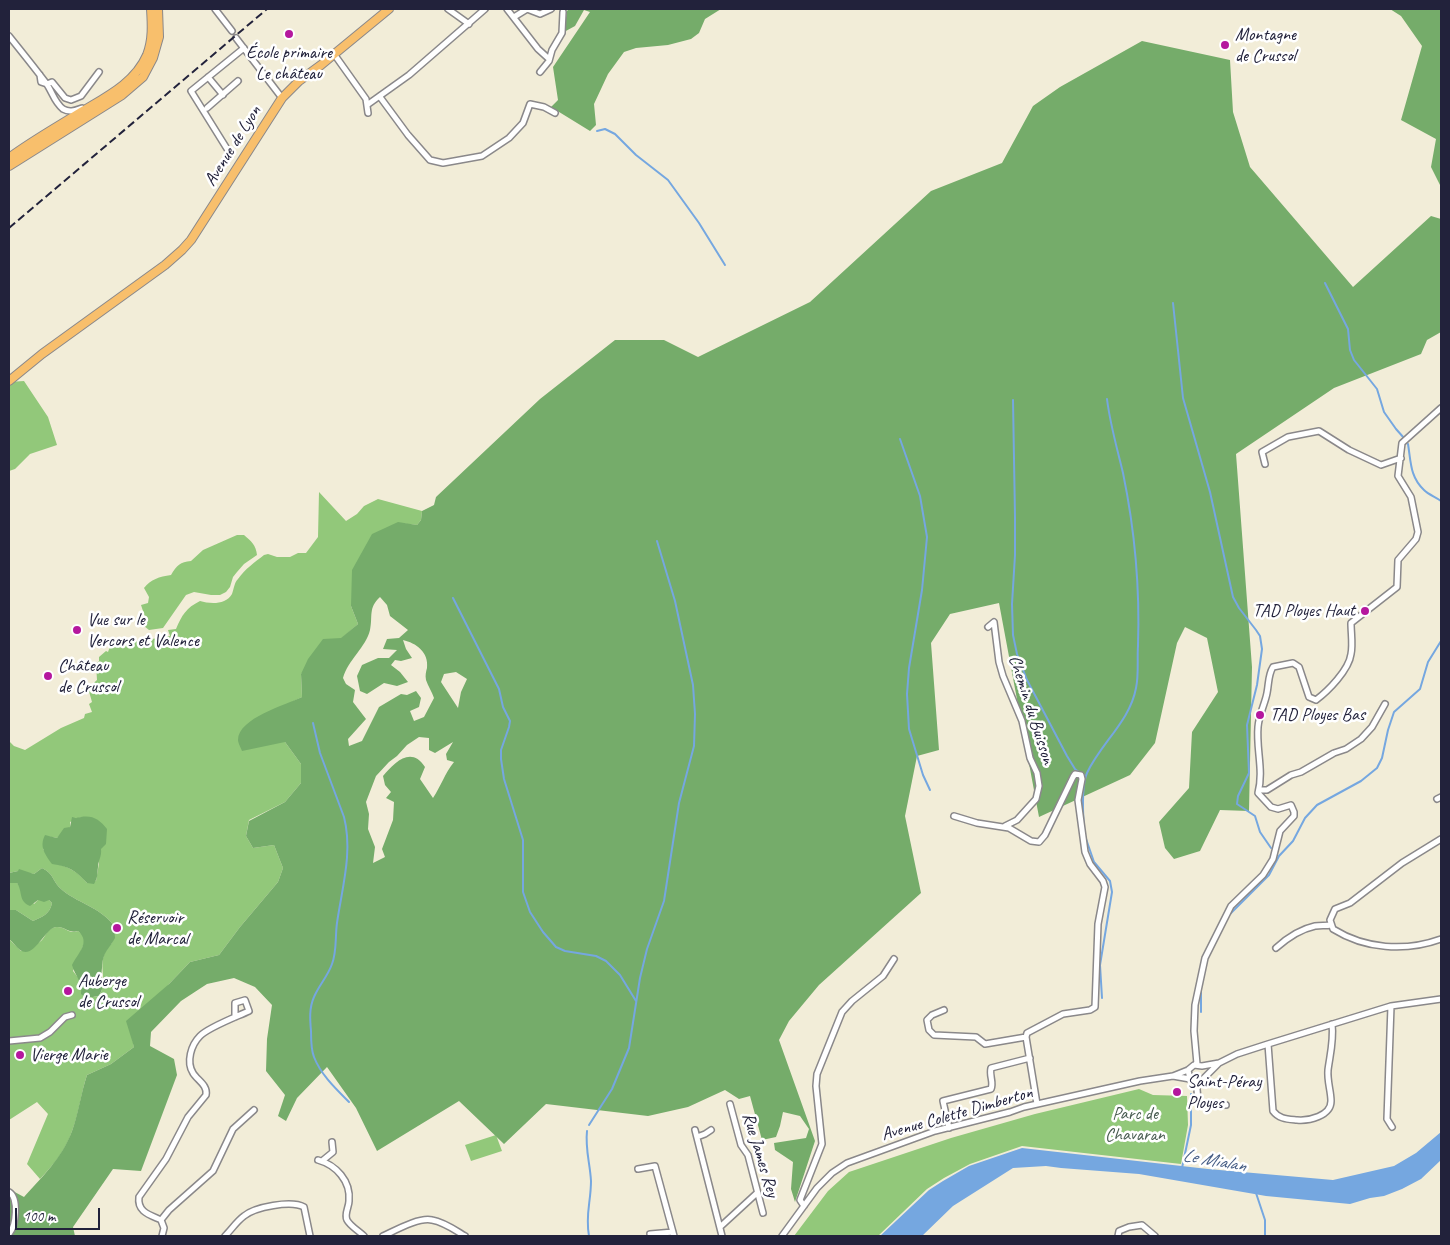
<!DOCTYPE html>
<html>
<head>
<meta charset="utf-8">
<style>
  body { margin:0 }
  #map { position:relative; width:1450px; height:1245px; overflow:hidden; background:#f2edd8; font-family:Caveat,sans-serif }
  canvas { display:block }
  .frame { position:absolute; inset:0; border:10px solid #22223b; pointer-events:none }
  .scale { position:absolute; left:15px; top:1208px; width:85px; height:22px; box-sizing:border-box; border:2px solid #22223b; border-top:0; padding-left:6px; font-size:15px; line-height:18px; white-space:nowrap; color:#22223b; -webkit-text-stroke:4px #fff; paint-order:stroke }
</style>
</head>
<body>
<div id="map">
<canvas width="1450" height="1245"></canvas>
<div class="frame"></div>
<div class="scale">100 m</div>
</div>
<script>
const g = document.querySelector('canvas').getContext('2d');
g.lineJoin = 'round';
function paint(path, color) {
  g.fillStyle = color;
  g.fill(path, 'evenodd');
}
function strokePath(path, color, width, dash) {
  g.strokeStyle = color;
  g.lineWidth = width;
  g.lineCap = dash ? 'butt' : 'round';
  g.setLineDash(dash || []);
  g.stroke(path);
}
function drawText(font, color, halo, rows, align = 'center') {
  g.font = font + ' Caveat,sans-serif';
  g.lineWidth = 5;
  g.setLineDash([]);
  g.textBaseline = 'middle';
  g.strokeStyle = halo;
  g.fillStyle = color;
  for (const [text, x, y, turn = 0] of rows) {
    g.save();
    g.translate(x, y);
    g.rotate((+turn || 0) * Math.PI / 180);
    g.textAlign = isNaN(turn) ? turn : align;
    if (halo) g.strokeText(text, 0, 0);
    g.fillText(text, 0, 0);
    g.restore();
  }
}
const green = new Path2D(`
  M24,381L48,417L57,445L30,454L15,469L9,471V382Z
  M319,492L346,521L357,514L364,506L378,499L422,511L421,520L417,525L398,523L351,606L358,624L301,674L302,697L286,705L285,742L301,764V783L285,802L249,820L246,836L253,848L274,845L283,868L278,882L240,927L219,955L190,962L169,984L132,1037L134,1047L111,1064L87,1075C81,1093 79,1113 72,1131C66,1150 53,1165 40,1179L27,1164L48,1114L37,1102L9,1120V939L21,951C27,948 37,945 42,940C46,935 48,928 56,927C65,926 69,935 78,931L83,935L85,941L73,971L80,980L82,988L94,997L99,996C110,978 93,961 112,943L114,926C101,907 76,903 60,888C52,880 54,874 42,868L34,874L18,871L9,873V741L14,746L25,750L61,728L84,718L85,714L92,712L89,704L92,702L88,688L97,680L96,664L99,661V657L106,651L108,652L112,641L115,640L125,646L128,643L170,636L168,630L176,629C182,615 186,608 200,601C210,604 226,605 232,594C234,589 234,583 238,579C245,569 255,562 264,555L268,554L277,557H290L298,553H306L318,537ZM81,817L99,863L96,881L87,883C77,871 68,866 52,863L43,849L46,836L57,838L70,827V822Z
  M237,535H244C251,541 256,545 257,555L244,564L237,572L233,577L230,587L226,592L220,595H211L194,592L186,595L163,628L149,630L144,626L143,622L145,617L141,605L148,603L149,597L144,588C151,579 159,577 171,575C177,565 180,562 191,561L203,550Z
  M9,883H17L34,904L38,900H49L52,903C50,914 42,917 33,921L16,910H9Z
  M1139,1089L1153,1095L1187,1096L1188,1125L1181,1164L1022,1146L970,1164L944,1178L927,1189L878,1236H794L828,1191L849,1172L951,1138L1035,1114Z
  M496,1135L502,1151L471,1161L465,1145Z`);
const forest = new Path2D(`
  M569,9H721L705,19L699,33L691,39L668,45L636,48L624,52L608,74L594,104L596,125L590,131L551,107L558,100L553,67L590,12L584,10L575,26L564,32L567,11Z
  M1390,9H1441V187L1431,167L1436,139L1401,120L1422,46L1401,16Z
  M1142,41L1230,60L1233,112L1250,167L1353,287L1431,216L1441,219V332L1427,340L1421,354L1334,388L1236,454L1252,667L1249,811L1220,810L1200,851L1174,859L1165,848L1159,822L1189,788L1192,732L1218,692L1207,638L1185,627L1177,643L1155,743L1130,775L1039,817L999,603L950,614L931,643L939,750L917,756L905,816L921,893L819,985L789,1021L779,1040L815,1141L795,1202L791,1189L793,1162L775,1150L774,1143L806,1138L809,1129L800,1116L783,1112L780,1126L776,1137L762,1140L750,1096L739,1099L725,1090L688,1107L648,1116L546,1104L504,1144L459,1101L377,1151L356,1108L327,1067L297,1098L286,1121L278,1116L285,1095L266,1071L267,1039L272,1005L255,987L234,978L207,984L181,1001L151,1032L150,1046L174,1059L177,1075L141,1171L113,1169L73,1227L75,1236H9V1189L24,1197C42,1177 62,1158 72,1131C78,1115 81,1093 87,1075L111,1064L134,1047L126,1021L169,984L190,962L219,955L240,927L278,882L283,868L274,845L253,848L246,836L249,821L285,802L301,783V764L285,742L242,751C241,748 238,743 238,740C238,718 286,705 302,697L301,674L308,659L323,639L341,638L358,624L351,606L352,570L372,534L398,522L417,525L421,520L422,511L434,505L436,497L540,399L615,340H664L698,357L810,302L931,191L1002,163L1033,106L1060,87ZM380,597L387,605L390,616L408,630L399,638L387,639L383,649L397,650L389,658H378L362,665L357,676L360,691L367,694L384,683L397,686L408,682L400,672L391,665L395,660L401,661L412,658L406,649L403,640C416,643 429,652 427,668C426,672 425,675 426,680C428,686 432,692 434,698L424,717L414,721L410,711L419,707L421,698L416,691L407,695L401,694L379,707L362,741L349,746L348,739L366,719L353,702L355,690L346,684L343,678C348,660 366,647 370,630C373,616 368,608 380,597ZM456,672L467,679L461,692L458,708L441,682L444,674ZM419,737L429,738V750L435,753L453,742L446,754L447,760L454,762C445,773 441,786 433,798L420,779L425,767C411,745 394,763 383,776L385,785L391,792L386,798L394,802L393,820L382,849L385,857L373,863L375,847L368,829L369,814L366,802L376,776L389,762L397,756L407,745Z
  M72,817C80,819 73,818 81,817C93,815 100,820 107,829L106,844L101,849C102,856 98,861 98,867C97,874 98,878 94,884L87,883C76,871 69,866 52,864C45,854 39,847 45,835L57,838L64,828L70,827Z
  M42,868C54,874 52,880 60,888C76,903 101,907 114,926L115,938C108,951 103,951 102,968C100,980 107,982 99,996L86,998L81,994C83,982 75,976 72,965C78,953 91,942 78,931C69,934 65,926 56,927C45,928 34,960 20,950C16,947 13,942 9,939V910H16L33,921C42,917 50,914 52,903L49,900L44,902L38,900L30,906C18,901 23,892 17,883H9V873L18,871L19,869L34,874Z`);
const water = new Path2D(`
  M1441,1132V1160L1421,1179L1402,1189L1384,1196L1370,1198L1350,1204L1266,1196L1139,1174L1061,1168L1046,1166L1013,1168L953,1206L922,1236H880L929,1190L943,1181L969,1166L1022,1148L1208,1169L1333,1180L1394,1166L1416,1153Z`);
const stream = new Path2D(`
  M597,131L605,129L615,134L636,155L668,180L699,223L725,265
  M1325,283L1348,329L1350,350L1354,360L1377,389L1384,412L1396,429L1404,438
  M1173,303L1183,398L1210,492L1233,597L1239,608L1256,630L1260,636L1262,649L1257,685L1247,725L1249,773L1238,796L1237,804L1255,816L1260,832L1271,848
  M1013,400L1015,517V555L1012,604L1013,635L1017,654L1027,680L1067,756L1075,769L1080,773
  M900,439L920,496L927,537L922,590L909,668L907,694L909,729L923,775L930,790
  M1408,444C1411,462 1410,477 1424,490C1429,495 1436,497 1441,501
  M453,598L499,689L503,707L510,721L509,727L501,750V759L504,779L523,840V892L530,912L543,932L556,947L565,951L596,956L606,961L620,975L636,1001
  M313,723L320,753L344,817C353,852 342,888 337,923C335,937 337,951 332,964C328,976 319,985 314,997C309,1008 310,1020 311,1031C311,1039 311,1050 314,1057C321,1075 336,1089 349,1102
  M1084,829C1083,815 1081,786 1087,773C1101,743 1130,721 1136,688C1139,675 1137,660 1138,646C1140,588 1135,531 1123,473C1117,448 1110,424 1107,399
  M1085,836L1094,862L1110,881L1112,892L1100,965L1102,998
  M1230,914L1269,875L1279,856L1293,841L1305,818L1317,805L1361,781L1377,768L1382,758L1388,730L1394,712L1420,689L1428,662L1441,641
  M1201,989V1012
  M589,1125L612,1089L629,1048L640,978L647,949L664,901L679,803L694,746L695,714L693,685L675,601L657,541
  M587,1131C585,1149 590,1163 591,1181C591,1202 585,1215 589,1236
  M1182,1168L1191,1125V1094
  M1256,1193L1265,1220V1236`);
const street = new Path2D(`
  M215,9L232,31
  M448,9L469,24
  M507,9L538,49L549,59
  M527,9L540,14L551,9
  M514,17L527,9
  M9,36C21,51 34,67 46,83C52,91 54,102 63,109C70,113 76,110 82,108
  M236,38L282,98
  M334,54L366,99L368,113
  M540,72L549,61L552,50L562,33L563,12
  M40,75L41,82L47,84L52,82L65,98L71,100L81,96L99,72
  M208,77L223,95
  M380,97L408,135L430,160L443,163L482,156L509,138L523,123L530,104L544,107L555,113
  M367,105L409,75L485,9
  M207,108L238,81
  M229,152L191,91L244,48
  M1265,464L1262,452L1288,437L1319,431L1349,450L1381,465L1401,458
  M988,627L994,622L999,662L1003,676L1022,721L1030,758L1037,773L1039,786L1036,799L1017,820L1005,826
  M1259,790H1267L1291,775L1301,772L1334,753L1346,749L1361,739L1372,727L1385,704
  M1437,799L1441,797
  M954,816L977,823L1009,828L1031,841L1039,842L1045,835L1073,777L1075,774L1081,775L1082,779L1078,800L1085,852L1090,864L1103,881L1105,887L1098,924L1095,1007L1090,1010L1063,1014L1027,1033L1026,1037L1037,1104
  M1441,839L1402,863L1350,903L1335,909L1330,920L1333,929C1365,949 1405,952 1441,939
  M1276,948C1286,939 1301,929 1315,926C1320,925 1326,926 1331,925
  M1391,1006L1387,1119L1392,1127
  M944,1010L932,1015L927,1020L929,1030L934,1035L976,1037L985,1044L1026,1037
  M9,1041L40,1038L50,1032L65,1017L72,1015
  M1268,1044L1273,1111C1279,1119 1287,1119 1297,1120C1309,1121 1331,1116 1331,1101C1331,1091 1327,1081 1328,1070C1330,1055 1334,1040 1332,1024
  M1197,1064L1194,1031L1195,1005L1205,958L1231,906L1263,875L1273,859L1280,831L1294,816V812L1291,805L1278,809L1271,807L1258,793C1264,771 1256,749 1258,727C1259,714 1265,704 1267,693C1269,683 1268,675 1273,667L1293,663L1299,667L1309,697L1316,700C1328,691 1349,670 1351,654C1353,645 1351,633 1351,623L1397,587L1398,560L1416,539L1418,532L1411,497L1398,476L1402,443L1441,408
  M1188,1070L1190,1079L1193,1081L1200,1082L1219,1063L1237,1054L1268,1044L1391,1006L1441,999
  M1173,1076L1190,1079
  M1197,1082C1196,1108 1203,1107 1226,1105
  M730,1104L741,1145L748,1155L763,1213
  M949,1128L943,1101L991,1089C994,1082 989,1076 991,1068L1030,1058
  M695,1130L722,1236
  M697,1137L705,1134L711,1130
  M318,1160C336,1165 351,1181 349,1201C349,1207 344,1214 347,1220C350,1226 359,1231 364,1236
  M322,1161L333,1152L332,1142
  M638,1169L655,1166L674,1236
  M9,1192C19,1198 16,1226 9,1234
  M804,1206L800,1200L822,1144L816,1086L817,1074L842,1012L852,1001L883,976L894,959
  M161,1220C150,1215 137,1212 139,1197L166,1159L188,1117L206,1095C208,1085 197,1080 193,1073C186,1062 191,1045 200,1036C209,1027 236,1017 249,1011L245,1000L235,1003V1017
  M720,1227L757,1193
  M650,1234L673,1232
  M162,1236L164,1228L161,1220L169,1210L213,1171L233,1129L254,1110
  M225,1236C231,1230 237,1221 244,1216C255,1207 291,1200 304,1207L310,1236
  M383,1236C396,1230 419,1217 432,1220C444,1222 455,1230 465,1236
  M782,1236L817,1188L832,1173L847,1163L935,1131L1010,1112L1024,1107L1140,1081L1173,1076L1188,1070L1194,1065L1202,1066L1219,1063
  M1118,1236L1119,1231L1129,1227L1142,1225L1155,1236`);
const primary = new Path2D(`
  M9,158C32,141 57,127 81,112C106,97 135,83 147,55C153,40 152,24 151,9
  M9,166L122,95L143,77L153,58L159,37L158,9
  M9,381L42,354L165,265L182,250L191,240L282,98L299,81L321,65L389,9`);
const rail = new Path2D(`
  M9,228L267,9`);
const markers = [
  [289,34,5,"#b5179e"],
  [1225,45,5,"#b5179e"],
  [1365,611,5,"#b5179e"],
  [77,630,5,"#b5179e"],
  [48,676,5,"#b5179e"],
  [1260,715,5,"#b5179e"],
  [117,928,5,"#b5179e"],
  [68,991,5,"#b5179e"],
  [20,1055,5,"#b5179e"],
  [1177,1092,5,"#b5179e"]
];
const poiNames = [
  ["Montagne",1235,35],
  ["de Crussol",1235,56],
  ["École primaire",289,53,"center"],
  ["Le château",289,74,"center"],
  ["TAD Ployes Haut",1355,611,"right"],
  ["Vue sur le",87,620],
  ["Vercors et Valence",87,641],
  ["Château",58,666],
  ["de Crussol",58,687],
  ["TAD Ployes Bas",1270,715],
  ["Réservoir",127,918],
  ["de Marcal",127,939],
  ["Auberge",78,981],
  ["de Crussol",78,1002],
  ["Vierge Marie",30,1055],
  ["Saint-Péray",1187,1082],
  ["Ployes",1187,1103]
];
const streetNames = [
  ["Avenue de Lyon",233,146,-58],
  ["Chemin du Buisson",1031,710,72],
  ["Avenue Colette Dimberton",957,1114,-16],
  ["Rue James Rey",760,1155,73]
];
const parkNames = [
  ["Parc de",1135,1114],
  ["Chavaran",1135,1135]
];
const waterNames = [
  ["Le Mialan",1214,1161,10]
];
paint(green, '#92c87a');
paint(forest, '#75ac6a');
paint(water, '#75a7e0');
strokePath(stream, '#75a7e0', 2);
strokePath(street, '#8a888a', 8);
strokePath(primary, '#8a888a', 10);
strokePath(street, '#fff', 5);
strokePath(primary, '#f8bf6c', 8);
strokePath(rail, '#22223b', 2, [8, 4]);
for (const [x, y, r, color] of markers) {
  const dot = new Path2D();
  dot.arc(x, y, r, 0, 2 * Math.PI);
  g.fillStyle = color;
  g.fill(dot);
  strokePath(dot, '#fff', 2);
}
drawText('18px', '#22223b', '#fff', poiNames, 'left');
drawText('18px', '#22223b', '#fff', streetNames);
drawText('18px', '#495c51', '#fff', parkNames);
drawText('italic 19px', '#475e85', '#fff', waterNames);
</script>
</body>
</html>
